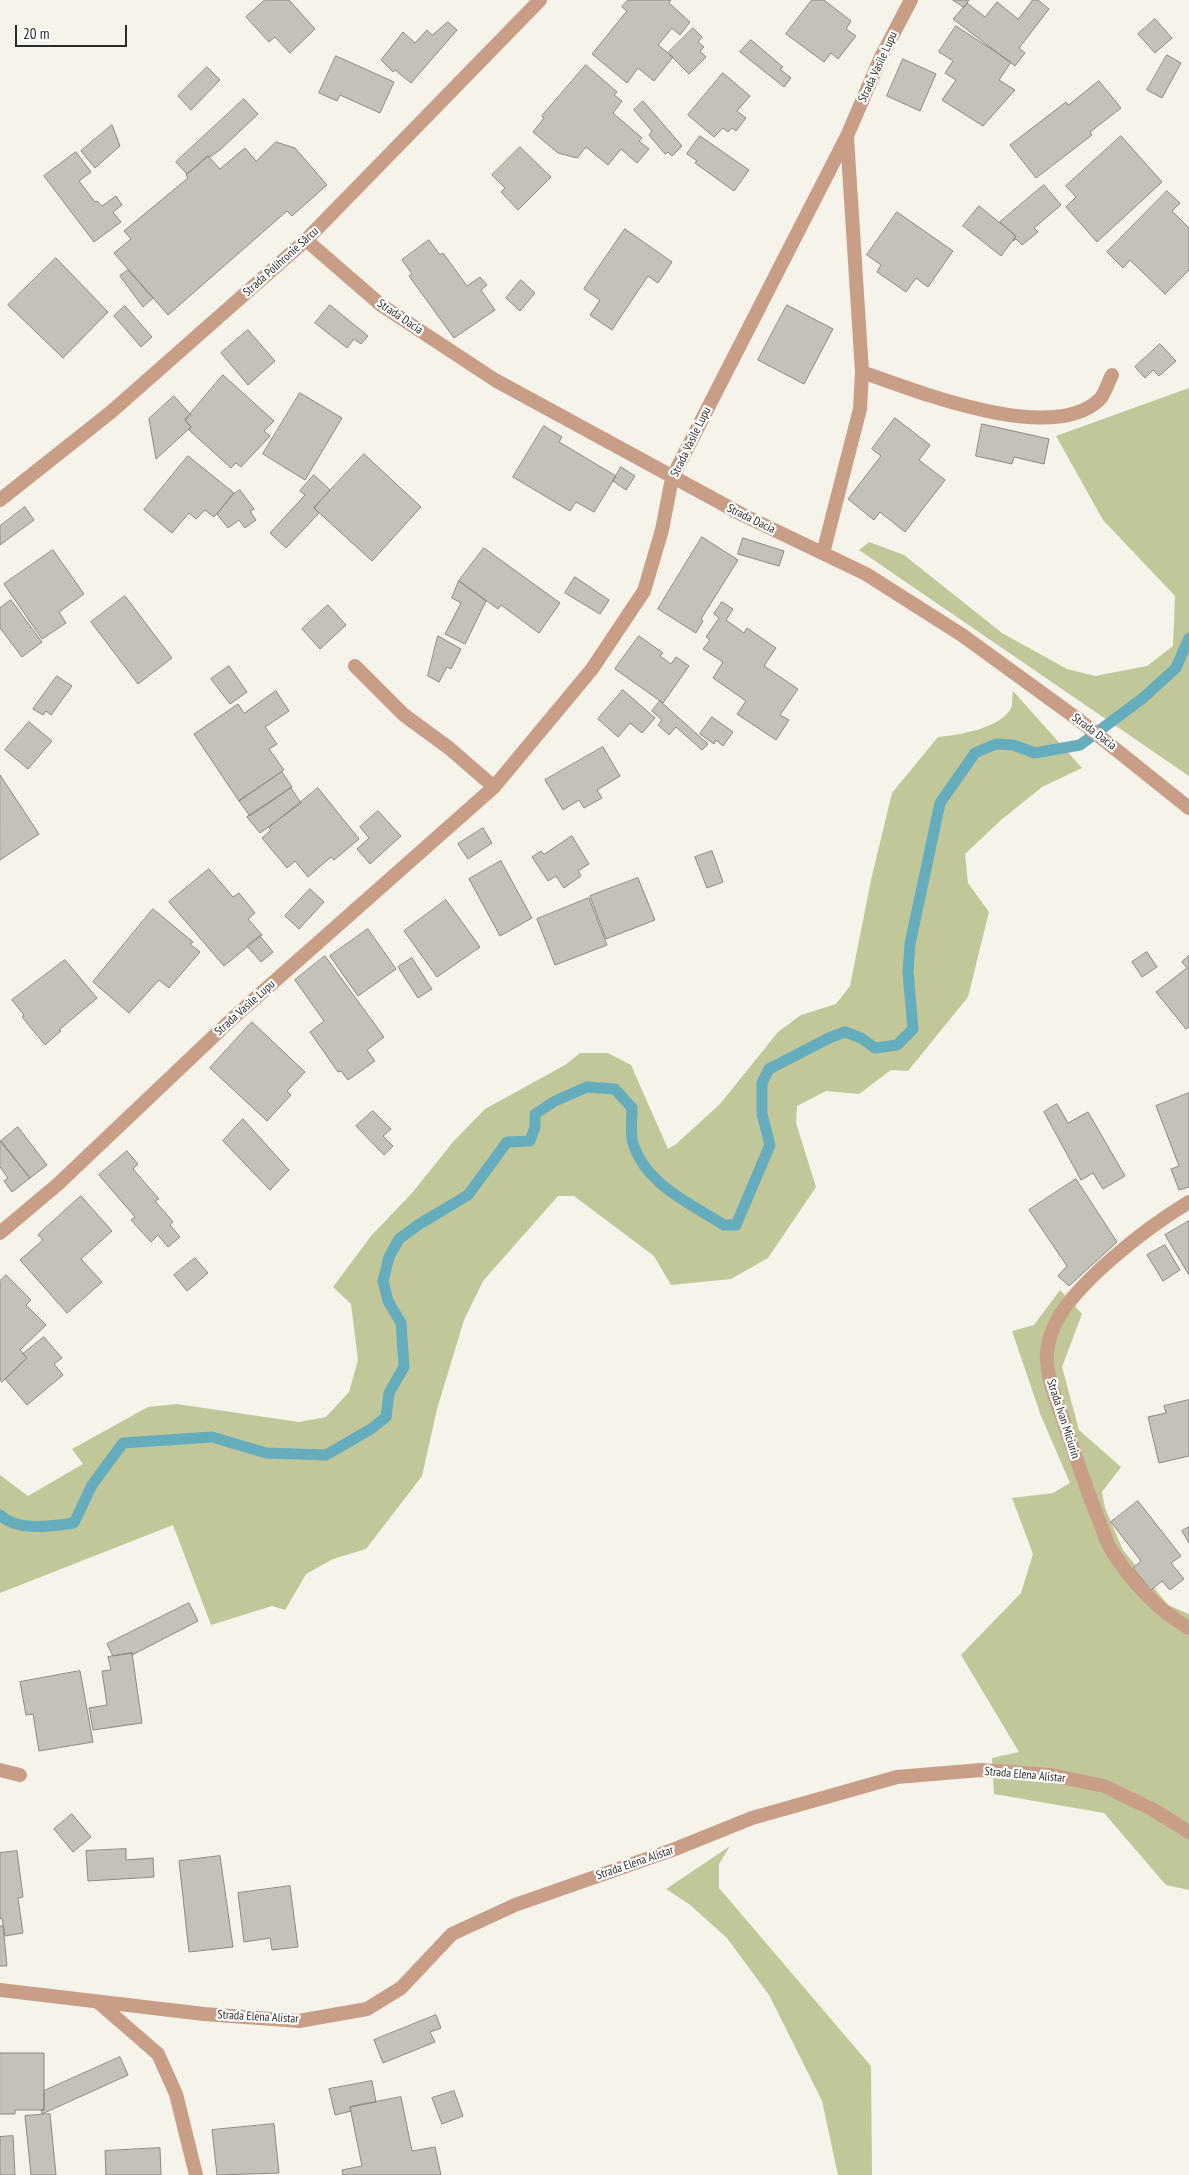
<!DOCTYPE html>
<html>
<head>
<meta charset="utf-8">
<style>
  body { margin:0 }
  #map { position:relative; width:1189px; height:2175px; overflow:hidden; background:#f6f3ea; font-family:"PT Sans Narrow",sans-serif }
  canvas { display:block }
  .scale { position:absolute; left:15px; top:25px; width:112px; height:22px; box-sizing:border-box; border:2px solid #2c2b27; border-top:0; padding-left:6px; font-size:15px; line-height:18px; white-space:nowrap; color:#2c2b27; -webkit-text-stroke:4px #fff; paint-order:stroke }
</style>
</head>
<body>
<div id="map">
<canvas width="1189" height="2175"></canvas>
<div class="scale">20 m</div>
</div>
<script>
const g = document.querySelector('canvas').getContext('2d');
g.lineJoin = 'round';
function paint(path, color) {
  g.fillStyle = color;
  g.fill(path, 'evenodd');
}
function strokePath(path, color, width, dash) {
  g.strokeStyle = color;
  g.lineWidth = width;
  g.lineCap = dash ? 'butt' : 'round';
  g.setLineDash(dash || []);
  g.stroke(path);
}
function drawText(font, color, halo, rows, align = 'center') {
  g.font = font + ' "PT Sans Narrow",sans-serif';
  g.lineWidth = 4.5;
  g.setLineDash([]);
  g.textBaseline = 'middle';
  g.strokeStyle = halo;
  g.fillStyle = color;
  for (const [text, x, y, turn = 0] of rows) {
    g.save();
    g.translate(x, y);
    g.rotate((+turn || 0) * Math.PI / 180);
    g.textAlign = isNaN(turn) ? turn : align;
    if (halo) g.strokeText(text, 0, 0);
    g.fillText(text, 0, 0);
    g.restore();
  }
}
const green = new Path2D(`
  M1189,388V776L859,550L869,542L904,555L1002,633L1067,669L1095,676L1147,666L1173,646L1175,596L1103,520L1056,436Z
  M1013,691L1082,768L1042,787L1001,820L965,854L968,883L989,912L968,997L908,1071L891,1070L859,1094L826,1091L797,1106L796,1123L816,1187L768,1258L731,1279L671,1285L654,1256L574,1196H558L483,1281L464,1320L437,1409L422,1476L366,1549L333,1559L306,1574L285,1610L272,1606L211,1625L173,1525L0,1593V1475L28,1496L83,1464L72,1449L148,1407L177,1404L299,1422L326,1417L349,1392L358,1360L351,1304L333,1287L371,1236L412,1193L453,1142L485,1109L565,1065L580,1053H608L631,1065L668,1149L675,1145L720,1104L778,1032L801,1015L836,1004L850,986L871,880L892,793L938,737C959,735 997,729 1010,710C1013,706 1012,697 1013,691Z
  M1060,1290L1082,1314L1062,1367L1079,1430L1121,1467L1102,1492L1105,1508L1123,1550L1168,1605L1189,1614V1890L1166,1885L1104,1813L994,1794L992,1758L1019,1752L961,1655L1021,1593L1033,1554L1012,1498L1053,1493L1070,1483L1041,1416L1012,1331L1034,1325Z
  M730,1846L719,1864V1888L871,2066L872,2175H838L822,2101L769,1995L727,1938L689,1904L666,1889Z`);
const stream = new Path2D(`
  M0,1515C18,1532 51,1526 74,1523L92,1485L123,1443L212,1437L266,1453L326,1455L371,1429L386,1417L389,1393L404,1367L401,1323L388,1301L383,1281L389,1257L399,1239L418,1225L468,1195L507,1142L530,1141L535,1127V1114L555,1101L587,1087L615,1089L632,1108C632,1118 630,1133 633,1143C645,1184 691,1204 724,1225H736L770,1145L762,1114V1083L769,1069L829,1038L845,1032L861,1038L875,1048L897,1045L913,1029L908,972L910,944L940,803L975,753L996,744L1013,745L1035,753L1080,745L1143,698L1176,668L1189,638`);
const building = new Path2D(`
  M265,0H289L315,29L290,53L275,37L269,42L246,17Z
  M628,0H671L669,3L690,22L680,35L672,28L658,45L673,57L654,81L638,68L627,83L592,54L627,11L622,7Z
  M812,0H824L851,21L846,29L856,36L838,59L831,53L824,62L786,34Z
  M953,0H969L964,7Z
  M1033,0H1038L1049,9L1019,48L1025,53L1015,66L953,19L967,3L985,17L997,2L1018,19Z
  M1155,19L1172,38L1155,53L1138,34Z
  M448,22L457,30L411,83L395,70L393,72L381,60L403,32L415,43L427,30L432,35Z
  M956,26L1011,62L999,80L1015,90L983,126L942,100L956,80L945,73L953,61L939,52Z
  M693,28L702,37L698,42L704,47L700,51L706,57L689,74L668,53Z
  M751,40L783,67L780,69L791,78L784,87L740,52Z
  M1167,55L1181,63L1162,98L1147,90Z
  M336,56L394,82L380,113L340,95L337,101L319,93Z
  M903,59L936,74L920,111L887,96Z
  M586,65L617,92L614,95L622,101L613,113L642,138L639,141L649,149L637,163L621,149L608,165L586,147L577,158L558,153L533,132L544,118L542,116Z
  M207,67L220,80L191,110L178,96Z
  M723,73L750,96L737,111L746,118L736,131L732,128L728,132L723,128L714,137L688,115Z
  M1099,81L1121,108L1090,132L1092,135L1036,178L1010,145L1066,102L1068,105Z
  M244,99L258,114L221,149L210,157L208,156L187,174L176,162Z
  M643,101L682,146L672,156L668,152L665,154L649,135L652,131L634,110Z
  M112,125L120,146L95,168L81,151Z
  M700,136L749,170L734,191L695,163L697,161L687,154Z
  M1121,136L1162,182L1097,242L1066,207L1076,197L1066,186Z
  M276,142L295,148L327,185L292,216L287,211L168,315L114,253L131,239L124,231L188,178L186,175L208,156L220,169L245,148L256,161Z
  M520,147L551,177L518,210L501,192L505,188L492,175Z
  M76,152L91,172L79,181L95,202L97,201L102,206L116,196L122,205L113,212L121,222L94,242L44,176Z
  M1044,185L1061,205L1034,228L1038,232L1022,245L1016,239L1013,241L1016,236L1000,222Z
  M1167,191L1180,203L1172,211L1189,228V270L1165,294L1130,260L1123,268L1107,252Z
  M979,206L1016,236L1001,256L963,226Z
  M897,212L953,251L928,287L916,278L906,292L877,272L881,265L867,255Z
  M625,229L672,262L658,283L648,276L612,330L590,315L600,300L584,289Z
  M429,240L440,255L443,253L467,286L480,277L487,285L481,290L495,310L454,338L409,276L412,274L402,260Z
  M56,258L108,312L63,358L8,305Z
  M128,270L153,298L143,307L120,276Z
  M521,280L535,293L520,311L506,298Z
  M330,305L368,336L361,344L354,339L347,348L315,323Z
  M787,305L833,329L804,384L758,360Z
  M125,306L152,337L141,347L114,316Z
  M248,330L275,361L248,385L221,353Z
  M1160,344L1176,361L1159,376L1153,370L1145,378L1135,367Z
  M223,375L274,421L264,431L270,436L241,467L236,463L231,468L189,430L191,427L185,420Z
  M300,393L342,418L305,480L263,454Z
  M174,396L191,415L185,420L191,427L156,459L149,419Z
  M895,418L930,445L919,460L945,480L905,532L880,512L874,520L848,499L881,456L872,449Z
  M982,424L1049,439L1044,464L1014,457L1012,464L976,456Z
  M544,426L562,437L559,442L616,476L594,512L576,502L570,511L513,477Z
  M364,454L421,507L372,561L314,508Z
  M188,456L234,493L214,517L205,510L196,519L189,513L172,533L144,510Z
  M621,467L635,476L626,490L613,481Z
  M314,475L330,490L314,508L319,513L286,548L270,533L305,495L300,491Z
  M240,490L254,509L250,511L256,520L245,528L239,520L228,528L217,514L232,495Z
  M25,507L34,520L0,545V526Z
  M702,537L738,560L701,619L703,621L696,633L658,609Z
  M743,538L784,551L779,566L738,554Z
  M484,548L560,603L539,633L501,605L498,609L459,581Z
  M53,550L84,594L59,612L66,623L42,639L4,584Z
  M575,577L609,600L600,614L565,593Z
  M459,581L486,601L465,644L445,634L461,603L452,598Z
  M125,596L172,658L138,684L91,622Z
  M11,600L42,642L22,657L0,628V608Z
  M722,602L733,609L726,620L744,633L747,628L776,648L764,666L798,689L780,715L789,720L776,740L737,714L746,701L713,678L723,662L703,649L710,640L706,637L719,618L714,614Z
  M328,605L346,625L320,649L302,629Z
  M438,636L461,649L451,669L447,667L439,682L428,676Z
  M639,636L663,653L660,656L671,664L676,657L689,666L663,703L615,669Z
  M229,666L247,692L230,704L211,679Z
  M57,676L72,686L51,715L46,711L43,715L33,709Z
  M623,690L655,718L642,733L630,723L618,737L598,719Z
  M276,691L289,711L265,727L277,744L269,749L284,770L239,801L194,734L238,704L244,713Z
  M660,701L708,744L702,750L676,727L669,735L658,725L662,720L652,711Z
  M712,717L733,732L723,746L716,740L714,744L700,734Z
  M29,722L52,741L28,769L5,750Z
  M603,747L620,776L597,790L602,798L584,808L579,800L563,810L545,780Z
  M282,772L292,787L250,816L239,801Z
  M0,775L39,834L0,860Z
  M291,788L301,803L260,833L247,817Z
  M318,788L359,839L334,860L331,857L308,877L295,861L287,868L262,838L271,830L269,828Z
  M378,811L401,836L370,864L357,849L369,838L360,827Z
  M483,828L492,843L468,859L458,844Z
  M572,836L589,864L578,871L581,876L564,888L556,876L548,881L532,857L541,851L544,854Z
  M712,851L723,882L707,888L695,857Z
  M501,861L532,918L500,936L469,879Z
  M209,869L233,897L239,893L255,913L248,919L262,935L224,966L169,902Z
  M638,878L655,920L606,939L590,896Z
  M310,889L324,902L299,929L285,916Z
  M589,898L607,945L555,965L537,919Z
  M446,900L480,947L437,977L404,931Z
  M153,909L193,942L190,944L200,952L169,988L159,980L129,1013L93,982Z
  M368,929L396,969L358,996L330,956Z
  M260,936L273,952L261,962L247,946Z
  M1147,952L1157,967L1142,977L1132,962Z
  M325,956L384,1037L367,1050L375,1061L348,1080L341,1071L338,1072L310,1032L324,1021L295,980Z
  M1189,956V1027L1186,1029L1156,992L1187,968L1182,962Z
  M412,958L432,989L418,998L398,967Z
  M65,960L97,998L59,1030L61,1031L45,1045L22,1017L24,1015L12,1000Z
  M252,1022L305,1072L287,1091L291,1095L267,1121L210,1068Z
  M1189,1093V1187L1179,1190L1171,1169L1179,1166L1156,1106Z
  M1057,1104L1068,1123L1088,1112L1125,1176L1103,1189L1093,1173L1081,1180L1044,1112Z
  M373,1111L391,1129L383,1136L393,1146L384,1155L356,1126Z
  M243,1119L289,1170L270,1190L223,1141Z
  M18,1127L47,1165L30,1178L1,1141Z
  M0,1141L30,1178L12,1192L4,1181L8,1178L0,1167Z
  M127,1151L138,1164L133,1169L159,1199L155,1201L173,1222L170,1225L180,1237L168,1247L158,1235L151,1242L131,1220L135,1217L99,1175Z
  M1076,1179L1117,1242L1069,1286L1058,1276L1067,1266L1029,1210Z
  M81,1196L112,1231L81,1259L102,1282L67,1313L20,1260L43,1240L38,1235Z
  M1189,1221V1275L1165,1235Z
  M1165,1245L1180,1270L1163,1281L1147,1255Z
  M195,1258L208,1273L187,1291L174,1275Z
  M6,1275L31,1300L26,1305L46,1325L20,1350L27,1358L2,1382L0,1380V1281Z
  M44,1337L62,1358L54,1364L63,1375L27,1405L5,1379L27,1358L23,1354Z
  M1189,1400V1456L1159,1463L1148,1417L1166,1413L1164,1406Z
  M1138,1501L1181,1556L1171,1563L1184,1579L1170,1590L1162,1581L1151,1590L1133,1568L1141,1561L1111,1522Z
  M1189,1527V1543L1182,1531Z
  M189,1603L198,1621L132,1655V1653L113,1656L107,1644Z
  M132,1653L142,1723L93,1730L89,1708L107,1705L102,1671L111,1670L108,1657Z
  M80,1671L93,1742L39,1751L33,1714L26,1715L20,1682Z
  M72,1814L91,1837L73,1852L54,1829Z
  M126,1849V1860L153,1858L154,1877L88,1881L86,1851Z
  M17,1851L23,1897L18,1898L23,1933L5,1936L2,1918L0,1919V1853Z
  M220,1856L233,1947L189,1952L179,1861Z
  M290,1886L298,1947L272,1950L270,1938L244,1942L238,1893Z
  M0,1926H3L7,1966H0Z
  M436,2015L441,2028L430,2032L435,2042L383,2063L374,2040Z
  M0,2053H44V2110H15V2114H0Z
  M120,2057L128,2075L42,2114L41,2110H44V2091Z
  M372,2081L376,2102L350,2107L351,2111L335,2115L329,2089Z
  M454,2091L463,2116L442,2124L432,2098Z
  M401,2097L412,2151L435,2147L441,2175H343L342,2170L362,2166L350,2107Z
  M50,2114L56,2175H31L25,2116Z
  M274,2124L279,2173L217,2175L212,2130Z
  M13,2136L15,2175H0V2137Z
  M160,2148L161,2175H106L105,2151Z`);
const minor = new Path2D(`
  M306,240L381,305L495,380L743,515L866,574L962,635L1079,720L1189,808
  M862,372C916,391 1053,446 1100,399C1105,394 1108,382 1112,375
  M0,500L111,412L306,240L540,0
  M823,553L860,409L862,372L847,137
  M355,666L404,715L449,748L494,787
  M1189,1202C1149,1226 1068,1287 1052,1331C1049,1339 1046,1353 1047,1361C1049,1387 1060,1409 1068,1434C1078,1464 1088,1493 1100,1523C1104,1532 1106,1543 1112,1551C1131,1581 1158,1611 1189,1628
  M0,1233L57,1185L233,1018L494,787L592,669L644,591L662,530L672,478L847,136L881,57L911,0
  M0,1770L20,1775
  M0,1990L204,2014L299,2021L367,2009L401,1988L452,1934L515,1905L675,1849L752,1818L897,1777L981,1770L1051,1775L1104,1786L1152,1809L1189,1832
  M98,2002L158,2054L176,2094L196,2175`);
const streetNames = [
  ["Strada Vasile Lupu",878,67,-65],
  ["Strada Polihronie Sârcu",281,262,-42],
  ["Strada Dacia",400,317,34],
  ["Strada Vasile Lupu",691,442,-64],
  ["Strada Dacia",751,519,26],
  ["Strada Dacia",1094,732,37],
  ["Strada Vasile Lupu",245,1008,-42],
  ["Strada Ivan Miciurin",1063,1419,72],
  ["Strada Elena Alistar",1025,1775,5],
  ["Strada Elena Alistar",635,1863,-19],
  ["Strada Elena Alistar",258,2017,3]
];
paint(green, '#c2c79a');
strokePath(stream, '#65adbc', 11);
paint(building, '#c3c1b8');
strokePath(building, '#8c8981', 1);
strokePath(minor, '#c99e87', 14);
drawText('12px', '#2c2b27', '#fff', streetNames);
</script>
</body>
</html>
